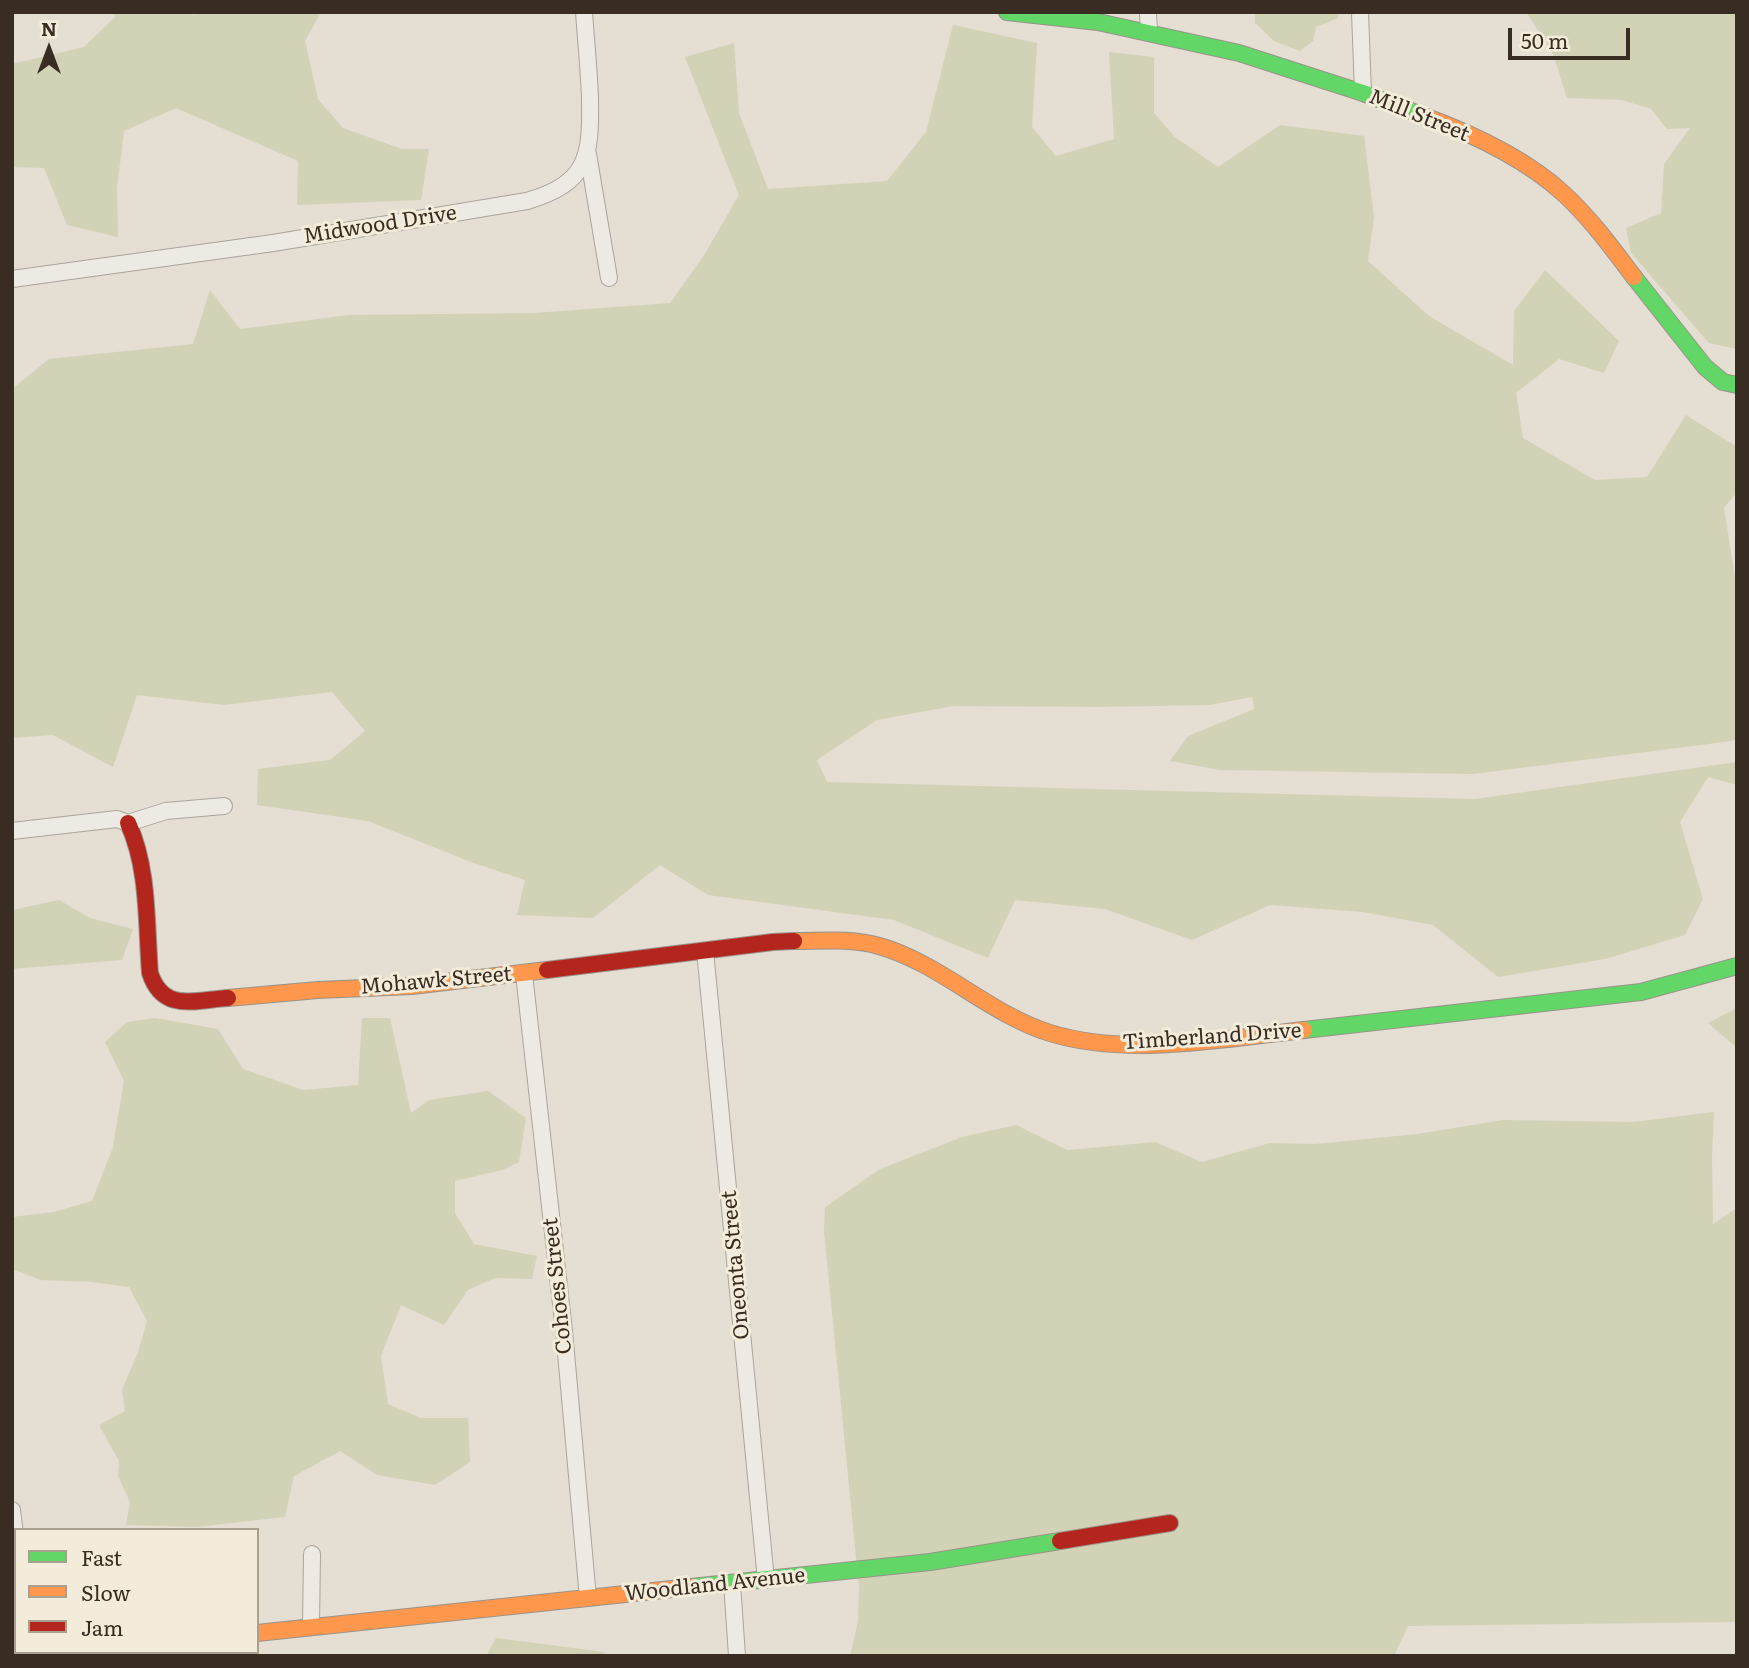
<!DOCTYPE html>
<html>
<head>
<meta charset="utf-8">
<style>
  body { margin:0 }
  #map { position:relative; width:1749px; height:1668px; overflow:hidden; background:#e4ded3; font-family:Literata,serif }
  canvas { display:block }
  .frame { position:absolute; inset:0; border:14px solid #392d23; pointer-events:none }
  .legend { position:absolute; left:14px; top:1528px; width:245px; height:126px; box-sizing:border-box; background:#f3ecda; border:2px solid #a9a091; margin:0; padding:9px 12px; list-style:none; font-size:21px; color:#392d23 }
  .legend li { display:flex; align-items:center; gap:14px; height:35px }
  .legend b { width:35px; border:2px solid #a9a091 }
  .north { position:absolute; left:14px; top:14px; width:70px; height:70px; -webkit-text-stroke:5px #f3ecda; paint-order:stroke; rotate:0deg; font-size:19px; font-weight:700; line-height:28px; text-align:center; color:#392d23 }
  .north::after { content:''; display:block; margin:auto; width:24px; height:32px; background:#392d23; clip-path:polygon(50% 0,100% 100%,50% 72%,0 100%) }
  .scale { position:absolute; left:1508px; top:28px; width:122px; height:32px; box-sizing:border-box; border:4px solid #392d23; border-top:0; padding-left:9px; font-size:21px; line-height:24px; white-space:nowrap; color:#392d23; -webkit-text-stroke:5px #f3ecda; paint-order:stroke }
</style>
</head>
<body>
<div id="map">
<canvas width="1749" height="1668"></canvas>
<div class="frame"></div>
<ul class="legend">
<li><b style="height:9px;background:#63d668"></b>Fast</li>
<li><b style="height:9px;background:#ff974d"></b>Slow</li>
<li><b style="height:9px;background:#b3261e"></b>Jam</li>
</ul>
<div class="north">N</div>
<div class="scale">50 m</div>
</div>
<script>
const g = document.querySelector('canvas').getContext('2d');
g.lineJoin = 'round';
function paint(path, color) {
  g.fillStyle = color;
  g.fill(path, 'evenodd');
}
function strokePath(path, color, width, dash) {
  g.strokeStyle = color;
  g.lineWidth = width;
  g.lineCap = dash ? 'butt' : 'round';
  g.setLineDash(dash || []);
  g.stroke(path);
}
function drawText(font, color, halo, rows, align = 'center') {
  g.font = font + ' Literata,serif';
  g.lineWidth = 6;
  g.setLineDash([]);
  g.textBaseline = 'middle';
  g.strokeStyle = halo;
  g.fillStyle = color;
  for (const [text, x, y, turn = 0] of rows) {
    g.save();
    g.translate(x, y);
    g.rotate((+turn || 0) * Math.PI / 180);
    g.textAlign = isNaN(turn) ? turn : align;
    if (halo) g.strokeText(text, 0, 0);
    g.fillText(text, 0, 0);
    g.restore();
  }
}
const green = new Path2D(`
  M113,12H187L194,15L198,12H321L305,41L318,99L343,128L402,149H429L421,200L297,205L298,161L176,108L124,131L117,188L118,237L67,225L44,168L12,167V64L84,47L115,17Z
  M1255,12H1339L1338,18L1316,27L1313,41L1300,51L1274,41L1255,23Z
  M1526,12H1737V349L1709,343L1631,253L1626,228L1661,213L1664,164L1690,128L1667,129L1651,109L1622,100L1567,98L1553,54Z
  M953,25L1037,43L1032,127L1056,156L1114,139L1109,52L1154,57V113L1175,137L1218,167L1280,125L1364,136L1374,217L1368,261L1429,316L1513,365L1514,311L1545,270L1619,341L1604,373L1559,359L1516,393L1523,438L1595,480L1647,477L1686,415L1737,447V492L1724,508L1737,590V738L1732,741L1473,774L1220,770L1170,761L1188,736L1254,709L1252,697L1210,705L1100,707L953,706L877,720L817,760L827,782L1475,799L1737,762V785L1708,777L1680,822L1703,899L1685,935L1605,959L1498,977L1433,925L1363,912L1270,905L1192,940L1105,909L1015,900L988,958L894,920L708,895L660,865L593,918L517,915L525,880L471,862L368,821L257,805L258,769L330,760L365,731L332,692L224,705L137,695L113,767L53,735L12,738V389L49,359L193,344L210,290L240,329L349,315L534,313L670,303L703,257L739,195L685,57L734,43L739,113L768,189L887,181L926,132Z
  M59,900L90,918L133,929L122,960L12,969V910Z
  M1737,1008V1048L1708,1023Z
  M155,1018L218,1029L243,1069L303,1090L358,1085L362,1018H390L411,1113L429,1100L488,1091L526,1118L519,1162L502,1170L455,1181V1213L474,1244L537,1256L532,1279L495,1278L468,1290L444,1325L401,1305L381,1356L388,1404L421,1418H468L470,1462L435,1485L377,1475L340,1451L294,1476L285,1517L196,1527L126,1525L130,1502L118,1476L119,1461L99,1425L125,1411L122,1390L138,1352L147,1321L129,1287L92,1282L41,1280L12,1269V1217L54,1212L92,1201L113,1147L124,1081L105,1042L127,1022Z
  M1714,1112L1712,1157L1713,1224L1737,1208V1622L1408,1626L1394,1656H850L858,1621L859,1588L824,1231L825,1207L880,1169L962,1137L1016,1125L1067,1150L1155,1142L1202,1162L1270,1143L1315,1144L1417,1134L1503,1120L1634,1122Z
  M496,1638L604,1652L606,1656H486Z`);
const street = new Path2D(`
  M1148,12L1149,32
  M1360,12L1363,93
  M588,154L609,278
  M12,279L273,243L527,201C588,183 591,157 590,99C589,70 586,41 584,12
  M12,831L117,819L128,823L166,811L224,806
  M705,951L766,1580
  M524,974L564,1331L588,1598
  M12,1510L16,1542
  M732,1583L737,1656
  M311,1626L312,1554
  M19,1656L59,1652`);
const fast = new Path2D(`
  M1007,12L1098,22L1239,53L1363,93L1424,116
  M1634,277L1705,367L1723,382L1737,385
  M1304,1030L1641,992L1737,966
  M691,1587L930,1562L1060,1541`);
const slow = new Path2D(`
  M1424,116C1473,134 1525,158 1564,194C1591,219 1612,248 1634,277
  M794,941C823,941 851,938 879,946C940,963 989,1014 1050,1033C1127,1057 1224,1039 1304,1030
  M228,998L318,990L412,986L547,970
  M257,1633L691,1587`);
const jam = new Path2D(`
  M128,823C149,868 146,924 150,973C163,1013 195,1000 228,998
  M547,970L773,942L794,941
  M1060,1541L1170,1523`);
const streetNames = [
  ["Mill Street",1419,116,22],
  ["Midwood Drive",380,225,-9],
  ["Mohawk Street",436,981,-5],
  ["Timberland Drive",1212,1037,-4],
  ["Oneonta Street",736,1265,-95],
  ["Cohoes Street",558,1286,-96],
  ["Woodland Avenue",715,1585,-6]
];
paint(green, '#d2d2b7');
strokePath(street, '#aaa49b', 18);
strokePath(fast, '#9a938b', 18);
strokePath(slow, '#9a938b', 18);
strokePath(jam, '#9a938b', 18);
strokePath(street, '#eceae3', 16);
strokePath(fast, '#63d668', 16);
strokePath(slow, '#ff974d', 16);
strokePath(jam, '#b3261e', 16);
drawText('21px', '#392d23', '#f3ecda', streetNames);
</script>
</body>
</html>
